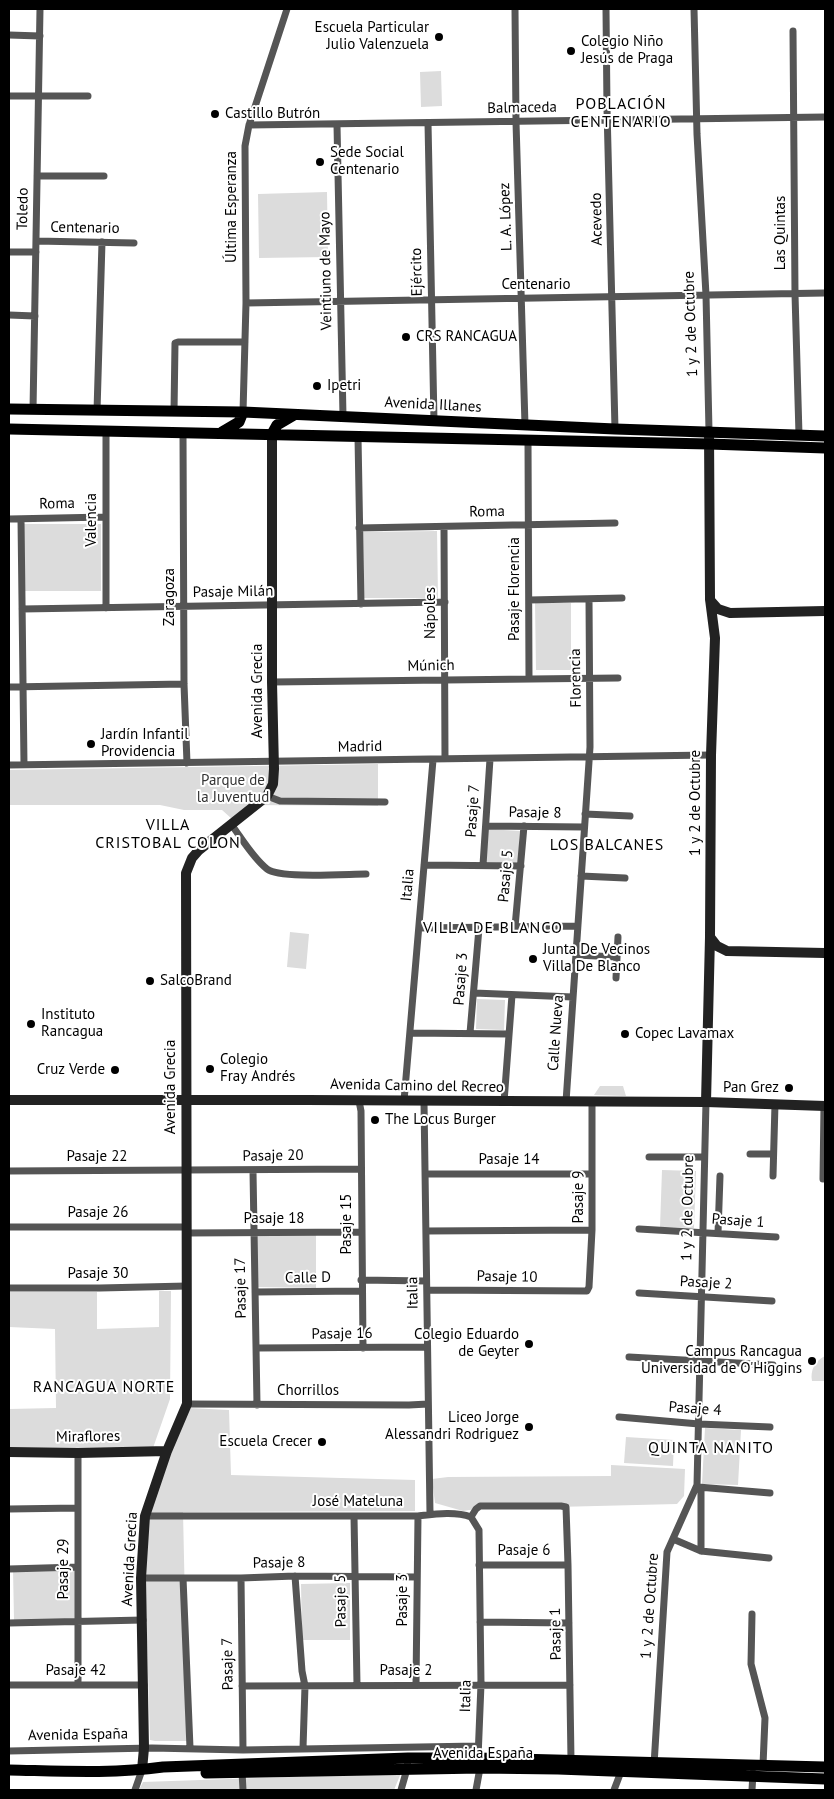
<!DOCTYPE html>
<html>
<head>
<meta charset="utf-8">
<style>
  body { margin:0 }
  #map { position:relative; width:834px; height:1799px; overflow:hidden; background:#fff; font-family:"PT Sans",sans-serif }
  canvas { display:block }
  .frame { position:absolute; inset:0; border:10px solid #000; pointer-events:none }
</style>
</head>
<body>
<div id="map">
<canvas width="834" height="1799"></canvas>
<div class="frame"></div>
</div>
<script>
const g = document.querySelector('canvas').getContext('2d');
g.lineJoin = 'round';
function paint(path, color) {
  g.fillStyle = color;
  g.fill(path, 'evenodd');
}
function strokePath(path, color, width, dash) {
  g.strokeStyle = color;
  g.lineWidth = width;
  g.lineCap = dash ? 'butt' : 'round';
  g.setLineDash(dash || []);
  g.stroke(path);
}
function drawText(font, color, halo, rows, align = 'center') {
  g.font = font + ' "PT Sans",sans-serif';
  g.lineWidth = 4;
  g.setLineDash([]);
  g.textBaseline = 'middle';
  g.strokeStyle = halo;
  g.fillStyle = color;
  for (const [text, x, y, turn = 0] of rows) {
    g.save();
    g.translate(x, y);
    g.rotate((+turn || 0) * Math.PI / 180);
    g.textAlign = isNaN(turn) ? turn : align;
    if (halo) g.strokeText(text, 0, 0);
    g.fillText(text, 0, 0);
    g.restore();
  }
}
const green = new Path2D(`
  M441,71L442,106L421,107L420,72Z
  M327,192L328,257L259,258L258,194Z
  M23,524H101V591H24Z
  M437,531L438,598H364L363,532Z
  M535,603H571V670H536Z
  M378,764V806L250,805L232,819L222,810H184L160,805H9V770Z
  M487,829L520,831L518,864L485,862Z
  M290,932L309,934L306,969L287,967Z
  M477,999L505,1000L504,1030L476,1029Z
  M600,1086H623L626,1096L594,1095Z
  M662,1170L696,1171L694,1228L660,1227Z
  M257,1234H316V1288L257,1287Z
  M159,1291H171L170,1399L153,1448L9,1449V1409L56,1408L55,1329L9,1327V1292H97V1329L159,1327Z
  M825,1356V1381H812C810,1370 815,1361 825,1356Z
  M189,1408L229,1410L231,1475L415,1480V1511L183,1512L188,1741H155L150,1740L145,1572L148,1518L169,1452Z
  M705,1428L741,1430L738,1485L702,1484Z
  M626,1437L674,1440L673,1466L624,1463Z
  M611,1465L685,1469L684,1496L677,1504L476,1509L463,1511L435,1503L432,1479L448,1477L611,1476Z
  M75,1568V1620H14L13,1569Z
  M350,1583V1640H302L301,1584Z
  M401,1773L394,1790H139L143,1782Z`);
const street = new Path2D(`
  M515,9L516,122L525,425
  M606,9L607,109L615,429
  M694,9L697,134L706,295L709,431
  M793,31L795,294L799,435
  M9,35L40,36
  M9,96H88
  M428,123L434,421
  M249,125L825,117
  M337,125L343,416
  M37,176H104
  M36,241L134,243
  M9,252H36
  M246,303L825,293
  M9,315L35,316
  M33,410L40,9
  M97,411L102,242
  M174,412L175,343L178,342H245
  M243,412L246,303L245,146L249,125L287,9
  M183,432L184,684L187,763
  M358,437L361,604
  M528,441L529,678
  M9,519L106,517
  M21,519L24,765
  M444,527L445,759
  M359,528L615,523
  M529,600L622,598
  M106,608V431
  M22,609L445,602
  M272,682L618,678
  M9,687L184,684
  M9,765L711,755
  M267,796L280,801L385,802
  M585,814L630,816
  M231,824C242,839 253,858 267,869C280,879 347,874 366,874
  M486,826L584,827
  M424,865L521,866
  M483,865L490,759
  M581,876L625,878
  M515,927L524,826
  M419,928L577,926
  M576,955L617,957
  M616,978L618,937
  M474,993L573,997
  M410,1033L509,1034
  M470,1033L479,928
  M359,1101L361,1111L363,1348
  M404,1101L433,760
  M424,1102L430,1514
  M504,1102L512,995
  M566,1102L590,747L589,599
  M750,1154H773
  M649,1157H704
  M9,1171L361,1169
  M253,1171L257,1405
  M425,1174H592
  M773,1176L775,1104
  M823,1179L824,1106
  M9,1227H186
  M639,1229L776,1237
  M426,1231L592,1230
  M186,1233L361,1232
  M718,1233L720,1176
  M361,1280L426,1281
  M9,1288H100L187,1286
  M427,1290L587,1291L589,1287L592,1230V1102
  M255,1292L362,1291
  M639,1293L772,1301
  M256,1348L427,1347
  M629,1357L773,1365
  M187,1404L409,1405L428,1404
  M619,1417L699,1424L770,1427
  M698,1487L770,1493
  M701,1488V1551L769,1558
  M9,1509L78,1508
  M145,1516H418C435,1514 455,1511 471,1517
  M354,1516L357,1685
  M471,1517L476,1509L480,1506H561L566,1507L568,1565L571,1760
  M471,1517L479,1530L481,1684L478,1758
  M673,1539L701,1551
  M479,1565H568
  M9,1569L78,1567
  M295,1576L302,1671L305,1686L303,1748
  M141,1578H241L295,1576L417,1577
  M183,1578L190,1748
  M241,1578L243,1750
  M752,1614L751,1664L765,1718L763,1765
  M480,1622L569,1623
  M9,1623L143,1620
  M9,1685H144
  M78,1685V1453
  M416,1685L418,1516
  M242,1686L570,1685
  M9,1751L152,1748L243,1750L478,1746
  M654,1765L667,1552L697,1485L706,1102
  M242,1772L243,1790
  M135,1790L142,1770
  M401,1790L407,1769L408,1758
  M476,1790L480,1768
  M614,1790L622,1769
  M752,1790L753,1773`);
const secondary = new Path2D(`
  M710,600L718,609L730,613L825,611
  M710,937L717,946L727,951L825,953
  M9,1100H307L706,1102L825,1106
  M706,1102L710,937L711,755L715,638L710,599L709,431
  M9,1452L78,1453L167,1451
  M142,1770L144,1748L141,1578L145,1516L167,1451L187,1404L186,873L192,858L199,850L267,796L273,784L274,769L272,682V434`);
const primary = new Path2D(`
  M9,409L243,412L615,429L825,436
  M9,429L709,444L825,448
  M222,432L239,422L243,412
  M272,434L277,425L294,415
  M9,1770C60,1771 112,1774 163,1767L408,1758H478L825,1767
  M206,1773L480,1768L558,1769L825,1779`);
const markers = [
  [439,37,5,"#000"],
  [571,51,5,"#000"],
  [215,114,5,"#000"],
  [320,162,5,"#000"],
  [406,337,5,"#000"],
  [317,386,5,"#000"],
  [91,744,5,"#000"],
  [533,959,5,"#000"],
  [150,981,5,"#000"],
  [31,1024,5,"#000"],
  [625,1034,5,"#000"],
  [210,1069,5,"#000"],
  [115,1070,5,"#000"],
  [789,1088,5,"#000"],
  [375,1120,5,"#000"],
  [529,1344,5,"#000"],
  [812,1361,5,"#000"],
  [529,1427,5,"#000"],
  [322,1442,5,"#000"]
];
const poiNames = [
  ["Escuela Particular",429,28,"right"],
  ["Julio Valenzuela",429,45,"right"],
  ["Colegio Niño",581,42],
  ["Jesús de Praga",581,59],
  ["Castillo Butrón",225,114],
  ["Sede Social",330,153],
  ["Centenario",330,170],
  ["CRS RANCAGUA",416,337],
  ["Ipetri",327,386],
  ["Jardín Infantil",101,735],
  ["Providencia",101,752],
  ["Junta De Vecinos",543,950],
  ["Villa De Blanco",543,967],
  ["SalcoBrand",160,981],
  ["Instituto",41,1015],
  ["Rancagua",41,1032],
  ["Copec Lavamax",635,1034],
  ["Colegio",220,1060],
  ["Fray Andrés",220,1077],
  ["Cruz Verde",105,1070,"right"],
  ["Pan Grez",779,1088,"right"],
  ["The Locus Burger",385,1120],
  ["Colegio Eduardo",519,1335,"right"],
  ["de Geyter",519,1352,"right"],
  ["Campus Rancagua",802,1352,"right"],
  ["Universidad de O'Higgins",802,1369,"right"],
  ["Liceo Jorge",519,1418,"right"],
  ["Alessandri Rodriguez",519,1435,"right"],
  ["Escuela Crecer",312,1442,"right"]
];
const streetNames = [
  ["Balmaceda",522,108,-1],
  ["Última Esperanza",232,207,-90],
  ["Toledo",23,209,-89],
  ["L. A. López",506,217,-92],
  ["Acevedo",597,219,-91],
  ["Centenario",85,228,1],
  ["Las Quintas",781,233,-90],
  ["Veintiuno de Mayo",326,271,-91],
  ["Ejército",417,272,-91],
  ["Centenario",536,285],
  ["1 y 2 de Octubre",691,324,-92],
  ["Avenida Illanes",433,405,3],
  ["Roma",57,504,-1],
  ["Roma",487,512,-1],
  ["Valencia",92,520,-90],
  ["Pasaje Florencia",515,589,-90],
  ["Pasaje Milán",233,592,-1],
  ["Zaragoza",170,597,-90],
  ["Nápoles",431,613,-90],
  ["Múnich",431,666,-1],
  ["Florencia",576,678,-91],
  ["Avenida Grecia",258,691,-90],
  ["Madrid",360,747,-1],
  ["1 y 2 de Octubre",696,803,-90],
  ["Pasaje 7",473,811,-86],
  ["Pasaje 8",535,813,1],
  ["Pasaje 5",506,876,-85],
  ["Italia",408,885,-85],
  ["Pasaje 3",461,979,-86],
  ["Calle Nueva",556,1033,-86],
  ["Avenida Camino del Recreo",417,1086,1],
  ["Avenida Grecia",171,1087,-90],
  ["Pasaje 20",273,1156,-1],
  ["Pasaje 22",97,1157],
  ["Pasaje 14",509,1160],
  ["Pasaje 9",579,1197,-90],
  ["1 y 2 de Octubre",688,1208,-89],
  ["Pasaje 26",98,1213],
  ["Pasaje 18",274,1219],
  ["Pasaje 1",738,1221,4],
  ["Pasaje 15",347,1224,-90],
  ["Pasaje 30",98,1274],
  ["Pasaje 10",507,1277,1],
  ["Calle D",308,1278,-1],
  ["Pasaje 2",706,1283,3],
  ["Pasaje 17",241,1288,-91],
  ["Italia",413,1293,-91],
  ["Pasaje 16",342,1334,-1],
  ["Chorrillos",308,1391],
  ["Pasaje 4",695,1409,4],
  ["Miraflores",88,1437,-1],
  ["José Mateluna",358,1502],
  ["Pasaje 6",524,1551],
  ["Avenida Grecia",130,1559,-87],
  ["Pasaje 8",279,1563,-1],
  ["Pasaje 29",64,1569,-90],
  ["Pasaje 3",403,1600,-90],
  ["Pasaje 5",341,1601,-91],
  ["1 y 2 de Octubre",650,1606,-86],
  ["Pasaje 1",556,1634,-91],
  ["Pasaje 7",228,1664,-91],
  ["Pasaje 42",76,1671],
  ["Pasaje 2",406,1671],
  ["Italia",466,1696,-89],
  ["Avenida España",78,1735,-1],
  ["Avenida España",483,1754]
];
const parkNames = [
  ["Parque de",233,781],
  ["la Juventud",233,798]
];
const neighbourhoodNames = [
  ["POBLACIÓN",621,104],
  ["CENTENARIO",621,122],
  ["VILLA",168,825],
  ["CRISTOBAL COLON",168,843],
  ["LOS BALCANES",607,845],
  ["VILLA DE BLANCO",493,928],
  ["RANCAGUA NORTE",104,1387],
  ["QUINTA NANITO",711,1448]
];
paint(green, '#dcdcdc');
strokePath(street, '#555', 7);
strokePath(secondary, '#222', 10);
strokePath(primary, '#000', 11);
for (const [x, y, r, color] of markers) {
  const dot = new Path2D();
  dot.arc(x, y, r, 0, 2 * Math.PI);
  g.fillStyle = color;
  g.fill(dot);
  strokePath(dot, '#fff', 2);
}
drawText('15px', '#000', '#fff', poiNames, 'left');
drawText('15px', '#000', '#fff', streetNames);
drawText('15px', '#333', '#fff', parkNames);
g.letterSpacing = '1px';
drawText('16px', '#000', '#fff', neighbourhoodNames);
g.letterSpacing = '0px';
</script>
</body>
</html>
